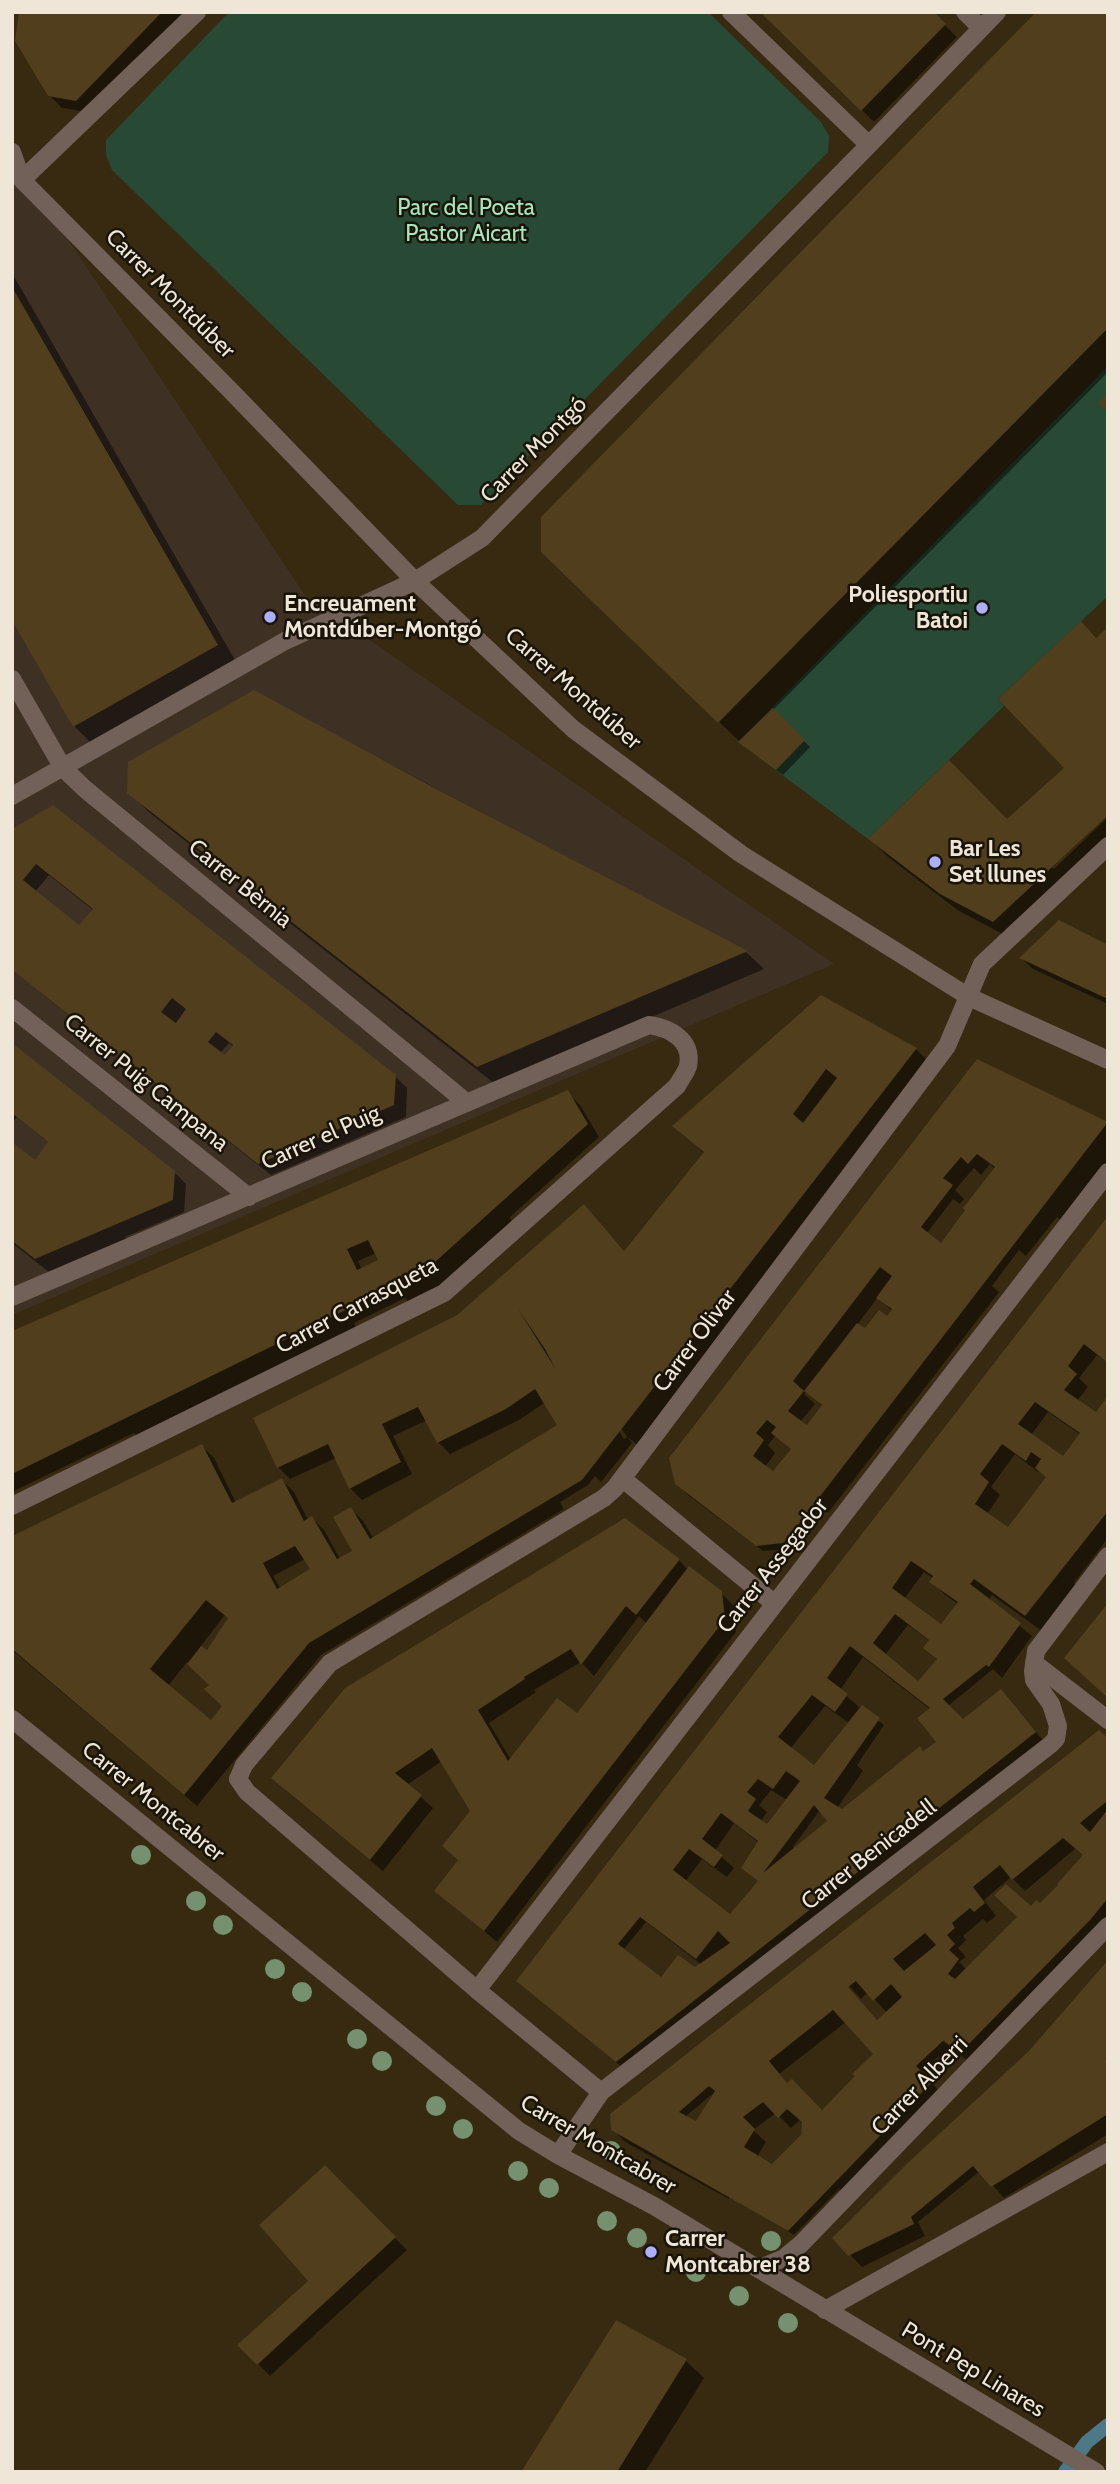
<!DOCTYPE html>
<html>
<head>
<meta charset="utf-8">
<style>
  body { margin:0 }
  #map { position:relative; width:1120px; height:2484px; overflow:hidden; background:#372a10; font-family:Cabin,sans-serif }
  canvas { display:block }
  .frame { position:absolute; inset:0; border:14px solid #efe6d7; pointer-events:none }
</style>
</head>
<body>
<div id="map">
<canvas width="1120" height="2484"></canvas>
<div class="frame"></div>
</div>
<script>
const g = document.querySelector('canvas').getContext('2d');
g.lineJoin = 'round';
function paint(path, color) {
  g.fillStyle = color;
  g.fill(path, 'evenodd');
}
function strokePath(path, color, width, dash) {
  g.strokeStyle = color;
  g.lineWidth = width;
  g.lineCap = dash ? 'butt' : 'round';
  g.setLineDash(dash || []);
  g.stroke(path);
}
function drawText(font, color, halo, rows, align = 'center') {
  g.font = font + ' Cabin,sans-serif';
  g.lineWidth = 5;
  g.setLineDash([]);
  g.textBaseline = 'middle';
  g.strokeStyle = halo;
  g.fillStyle = color;
  for (const [text, x, y, turn = 0] of rows) {
    g.save();
    g.translate(x, y);
    g.rotate((+turn || 0) * Math.PI / 180);
    g.textAlign = isNaN(turn) ? turn : align;
    if (halo) g.strokeText(text, 0, 0);
    g.fillText(text, 0, 0);
    g.restore();
  }
}
const industrial = new Path2D(`
  M12,155L304,594L834,964L12,1315Z`);
const green = new Path2D(`
  M229,12H708L821,122L829,136L828,152L481,505H458L112,170L106,155V140Z
  M1108,366V596L998,699L1004,706L868,839L738,742Z`);
const shadow = new Path2D(`
  M22,12H186L88,112L62,108L49,95Z
  M762,12H931L957,37L874,122Z
  M1108,12V372L773,710L810,747L783,775L741,743L565,573Z
  M12,273L239,667L96,748L74,726L12,617Z
  M1097,639L1051,867L1054,869L1108,817V838L1012,939L959,911L888,857L870,839L1007,821L1064,770Z
  M254,692L747,953L764,969L495,1084L151,814L129,792Z
  M12,831L395,1076L407,1088L406,1117L271,1175L12,970ZM49,875L94,911L80,928L35,892ZM229,1043L234,1047L226,1058L220,1053Z
  M1108,947V1004L1033,969L1021,958Z
  M821,997L916,1049L934,1067L639,1446L627,1437L632,1443L601,1482L595,1476L588,1485L560,1502L564,1509L321,1655L197,1806L12,1650V1538L202,1446L214,1458L236,1503L282,1480L294,1492L308,1520L312,1518L324,1530L340,1559L354,1551L351,1509L363,1521L374,1539L566,1436L546,1402L519,1420L450,1454L438,1442L427,1420L393,1436L412,1474L362,1500L350,1488L336,1458L290,1479L278,1467L458,1317L584,1206L626,1253L705,1154L675,1126ZM591,1380L627,1437L624,1439L589,1383ZM305,1559L312,1570L281,1589L273,1576ZM225,1615L229,1619L207,1652L200,1647ZM187,1662L217,1690L224,1707L212,1723L168,1686Z
  M12,1044L174,1172L186,1184L184,1212L125,1237L131,1243L54,1276L12,1243V1144L42,1168L49,1143L17,1117L12,1123Z
  M568,1093L580,1105L599,1137L510,1217L513,1225L442,1288L410,1304L405,1298L354,1323L357,1329L139,1438L134,1433L12,1492V1333ZM376,1253L380,1260L362,1270L358,1261Z
  M1106,1124L1108,1162L1063,1222L1057,1217L1026,1256L1019,1250L992,1286L999,1292L828,1513L821,1508L789,1549L763,1551L689,1496L676,1483L903,1160ZM990,1164L995,1169L942,1245L927,1233L953,1199L960,1204L964,1199L955,1190L974,1168L981,1175ZM878,1297L892,1311L888,1319L865,1331L857,1325ZM807,1392L823,1407L808,1428L800,1422L815,1404L804,1394ZM776,1435L792,1450L774,1474L765,1467L775,1453L768,1445Z
  M1108,1219V1363L1097,1355L1079,1378L1088,1387L1077,1401L1096,1415L1108,1399V1538L1074,1583L1079,1588L1043,1632L992,1595L988,1600L1032,1636L1002,1678L993,1669L948,1706L963,1721L1001,1692L1047,1745L629,2073L519,1981ZM1048,1412L1081,1435L1063,1458L1031,1435ZM1015,1454L1038,1472L1040,1470L1048,1478L1014,1534L987,1514L1000,1495L991,1487ZM924,1572L934,1579L932,1582L944,1594L958,1604L942,1627L904,1599ZM908,1625L930,1641L925,1648L938,1660L918,1684L885,1655ZM863,1657L931,1710L938,1742L842,1811L837,1808L863,1771L857,1765L884,1725L861,1709L840,1690ZM825,1706L849,1723L814,1768L790,1749ZM771,1790L788,1801L776,1833L760,1822L767,1812L759,1805ZM820,1810L830,1822L795,1850L793,1847ZM734,1823L759,1843L743,1867L759,1882L731,1917L685,1882L702,1859L727,1877L734,1868L715,1851ZM646,1922L702,1965L695,1969L662,1980L623,1950Z
  M679,1560L688,1570L721,1593L733,1605L736,1632L497,1942L436,1891L460,1861L472,1811L442,1761L407,1785L433,1808L383,1871L285,1790ZM639,1616L647,1624L577,1715L511,1760L489,1723L536,1692L534,1690L581,1662L594,1676Z
  M1108,1740V1925L972,2066L951,2045L922,2072L943,2095L846,2195L839,2189L794,2235L730,2197L729,2199L625,2142L613,2129ZM1076,1848L1085,1856L1040,1905L1019,1917L967,1970L959,1962L966,1957L958,1948L966,1940L963,1936L983,1919L987,1923L996,1916L984,1900L1011,1877L1025,1891ZM844,1980L861,1999L868,1992L887,2013L882,2028L841,1982ZM904,1995L948,2042L946,2044L901,1998ZM846,2022L876,2054L822,2113L788,2085L779,2074ZM716,2091L697,2124L685,2117ZM776,2113L791,2128L800,2120L804,2123L803,2136L772,2166L757,2157L766,2142L753,2130Z
  M1108,1963V2124L1106,2125L1108,2134L1004,2198L980,2171L918,2222L925,2236L862,2267L834,2238L1030,2052Z
  M325,2168L407,2250L270,2376L239,2345L310,2281Z
  M617,2322L686,2361L704,2378L645,2472H523Z`);
const stream = new Path2D(`
  M1065,2472L1087,2442L1108,2425`);
const building = new Path2D(`
  M19,12H162L76,101L48,96L15,41Z
  M760,12H934L946,24L861,111Z
  M1036,12H1108V328L718,723L541,552V517Z
  M12,287L218,645L73,727L12,620Z
  M1108,393V413L1098,403Z
  M1081,621L1096,638L1108,627V815L993,922L940,894L868,839L949,760L1007,819L1064,768L998,699Z
  M254,690L427,784L748,951L477,1067L127,793L128,762Z
  M773,708L805,740L776,770L738,742Z
  M53,805L396,1075L394,1105L258,1164L12,970V829ZM36,864L93,909L79,925L23,880ZM172,998L186,1009L176,1023L161,1012ZM216,1032L233,1045L225,1055L208,1042Z
  M1059,920L1108,945V999L1019,958Z
  M821,995L917,1048L582,1480L309,1643L184,1795L12,1649V1536L202,1444L232,1503L282,1478L304,1521L312,1516L337,1559L352,1551L333,1517L351,1507L370,1539L557,1425L535,1389L506,1409L437,1443L418,1407L382,1424L401,1462L349,1489L328,1444L277,1468L253,1418L457,1315L584,1204L624,1251L704,1152L672,1126ZM826,1069L837,1078L803,1123L793,1114ZM518,1309L545,1349L555,1368ZM295,1546L310,1569L277,1589L263,1563ZM206,1600L228,1618L207,1650L201,1646L187,1664L209,1685L204,1689L222,1706L211,1720L150,1669Z
  M12,1043L175,1171L173,1200L35,1259L12,1241V1142L35,1160L48,1142L12,1113Z
  M977,1059L1108,1122L788,1538L783,1543L756,1546L675,1484L669,1458ZM977,1154L995,1167L963,1208L965,1210L941,1243L921,1227L953,1185L943,1178L961,1157L968,1164ZM880,1267L892,1276L876,1298L892,1309L887,1316L879,1310L865,1328L857,1323L804,1391L822,1405L807,1425L788,1411L804,1391L793,1381ZM767,1420L776,1427L771,1433L791,1449L773,1471L753,1456L764,1440L756,1433Z
  M568,1090L588,1124L425,1271L12,1474V1331ZM368,1240L378,1260L357,1270L347,1249Z
  M1108,1216V1363L1084,1344L1068,1366L1077,1374L1064,1390L1096,1412L1108,1396V1511L1025,1616L974,1579L970,1584L1021,1623L989,1667L986,1665L943,1699L963,1719L1001,1689L1036,1732L616,2062L516,1981ZM1035,1402L1080,1433L1063,1456L1018,1424ZM1002,1444L1026,1461L1031,1452L1041,1459L1035,1468L1046,1477L1008,1527L975,1504L989,1482L980,1474ZM911,1561L933,1576L929,1582L958,1602L941,1624L892,1588ZM895,1614L929,1640L923,1648L937,1659L918,1681L873,1643ZM850,1646L930,1708L917,1718L936,1742L923,1751L920,1746L842,1809L824,1798L880,1718L862,1705L814,1765L778,1737L812,1695L835,1712L848,1694L827,1678ZM786,1771L800,1781L767,1824L748,1811L756,1799L747,1792L758,1779L773,1789ZM814,1805L827,1821L763,1873L788,1840ZM721,1813L758,1841L741,1868L758,1881L730,1914L673,1870L689,1849L714,1867L723,1855L702,1839ZM640,1917L696,1959L718,1931L730,1943L695,1967L678,1955L661,1977L618,1944Z
  M625,1518L680,1559L636,1615L626,1606L581,1665L571,1649L524,1677L525,1679L478,1710L508,1761L557,1698L577,1713L689,1566L722,1591L725,1619L484,1931L434,1891L458,1860L442,1846L470,1811L432,1748L395,1773L422,1795L370,1860L271,1778L345,1688Z
  M1108,1603V1698L1064,1658Z
  M1099,1730L1108,1738V1804L1106,1802L1080,1823L1090,1832L1108,1809V1898L1091,1919L958,2055L944,2040L916,2066L932,2082L788,2231L611,2130L610,2114ZM1063,1838L1083,1855L1057,1884L1058,1885L1040,1903L1036,1900L1031,1906L1006,1884L994,1895L1017,1917L955,1979L948,1974L959,1959L949,1950L955,1944L947,1935L955,1928L952,1923L970,1908L974,1912L985,1903L973,1887L1000,1865L1012,1880ZM925,1933L936,1945L904,1971L893,1959ZM856,1981L873,2001L891,1984L902,1997L877,2020L848,1987ZM833,2010L873,2054L852,2074L855,2076L822,2110L792,2079L787,2083L769,2061ZM709,2086L715,2091L696,2121L679,2112ZM763,2102L778,2118L787,2109L802,2122L801,2135L772,2164L744,2147L755,2129L743,2117Z
  M1108,1960V2055L1105,2059L1108,2057V2114L991,2187L973,2166L911,2217L914,2224L848,2256L832,2238L912,2159L1029,2051Z
  M325,2165L396,2237L257,2365L237,2345L308,2281L259,2225Z
  M616,2320L687,2359L617,2472H521Z`);
const lane = new Path2D(`
  M1034,1663L1108,1720`);
const street = new Path2D(`
  M731,12L869,145
  M965,12L981,28
  M12,152L22,180L231,391L415,581L573,729L741,854L969,997L1108,1060
  M22,180L197,12
  M12,679L63,768L85,789L466,1102
  M12,796L285,641L415,581L482,538L869,145L997,12
  M12,1008L249,1197
  M12,1297L649,1025C670,1028 693,1040 688,1066C686,1073 680,1080 677,1086L444,1293L12,1506
  M623,1479L775,1604
  M12,1719L519,2131L558,2155L654,2206L1096,2472
  M477,1990L1108,1172
  M601,2092L477,1990L247,1792L238,1779L244,1765L330,1663L604,1498L615,1488L947,1046L982,964L1108,846
  M558,2155L601,2092L1050,1745L1056,1739L1058,1726L1051,1704L1034,1680L1033,1671L1036,1651L1108,1556
  M758,2269L784,2258L801,2244L1108,1926
  M825,2310L1108,2152`);
const trees = [
  [141,1855],
  [196,1901],
  [223,1925],
  [275,1969],
  [302,1992],
  [357,2039],
  [382,2061],
  [436,2106],
  [463,2129],
  [611,2151],
  [518,2171],
  [549,2188],
  [607,2221],
  [637,2238],
  [771,2241],
  [696,2272],
  [739,2296],
  [788,2323]
];
const markers = [
  [982,608,7,"#adaffb"],
  [270,617,7,"#adaffb"],
  [935,862,7,"#adaffb"],
  [651,2252,7,"#adaffb"]
];
const parkNames = [
  ["Parc del Poeta",466,208],
  ["Pastor Aicart",466,234]
];
const streetNames = [
  ["Carrer Montdúber",170,294,45],
  ["Carrer Montgó",534,450,-45],
  ["Carrer Montdúber",573,689,41],
  ["Carrer Bèrnia",240,884,39],
  ["Carrer Puig Campana",146,1083,39],
  ["Carrer el Puig",321,1138,-24],
  ["Carrer Carrasqueta",357,1306,-28],
  ["Carrer Olivar",695,1341,-53],
  ["Carrer Assegador",773,1566,-52],
  ["Carrer Montcabrer",153,1802,39],
  ["Carrer Benicadell",869,1855,-38],
  ["Carrer Alberri",920,2086,-46],
  ["Carrer Montcabrer",598,2145,30],
  ["Pont Pep Linares",973,2370,31]
];
const poiNames = [
  ["Poliesportiu",968,595,"right"],
  ["Batoi",968,621,"right"],
  ["Encreuament",284,604],
  ["Montdúber-Montgó",284,630],
  ["Bar Les",949,849],
  ["Set llunes",949,875],
  ["Carrer",665,2239],
  ["Montcabrer 38",665,2265]
];
paint(industrial, '#3f3024');
paint(green, '#284934');
paint(shadow, '#0007');
strokePath(stream, '#4c7888', 14);
paint(building, '#503e1d');
strokePath(lane, '#716159', 18);
strokePath(street, '#716159', 18);
g.fillStyle = '#75916f';
for (const [x, y] of trees) {
  g.beginPath();
  g.arc(x, y, 10, 0, 2 * Math.PI);
  g.fill();
}
for (const [x, y, r, color] of markers) {
  const dot = new Path2D();
  dot.arc(x, y, r, 0, 2 * Math.PI);
  g.fillStyle = color;
  g.fill(dot);
  strokePath(dot, '#191409', 2.5);
}
drawText('23px', '#a7e5bc', '#191409', parkNames);
drawText('23px', '#efe6d7', '#191409', streetNames);
drawText('bold 23px', '#efe6d7', '#191409', poiNames, 'left');
</script>
</body>
</html>
